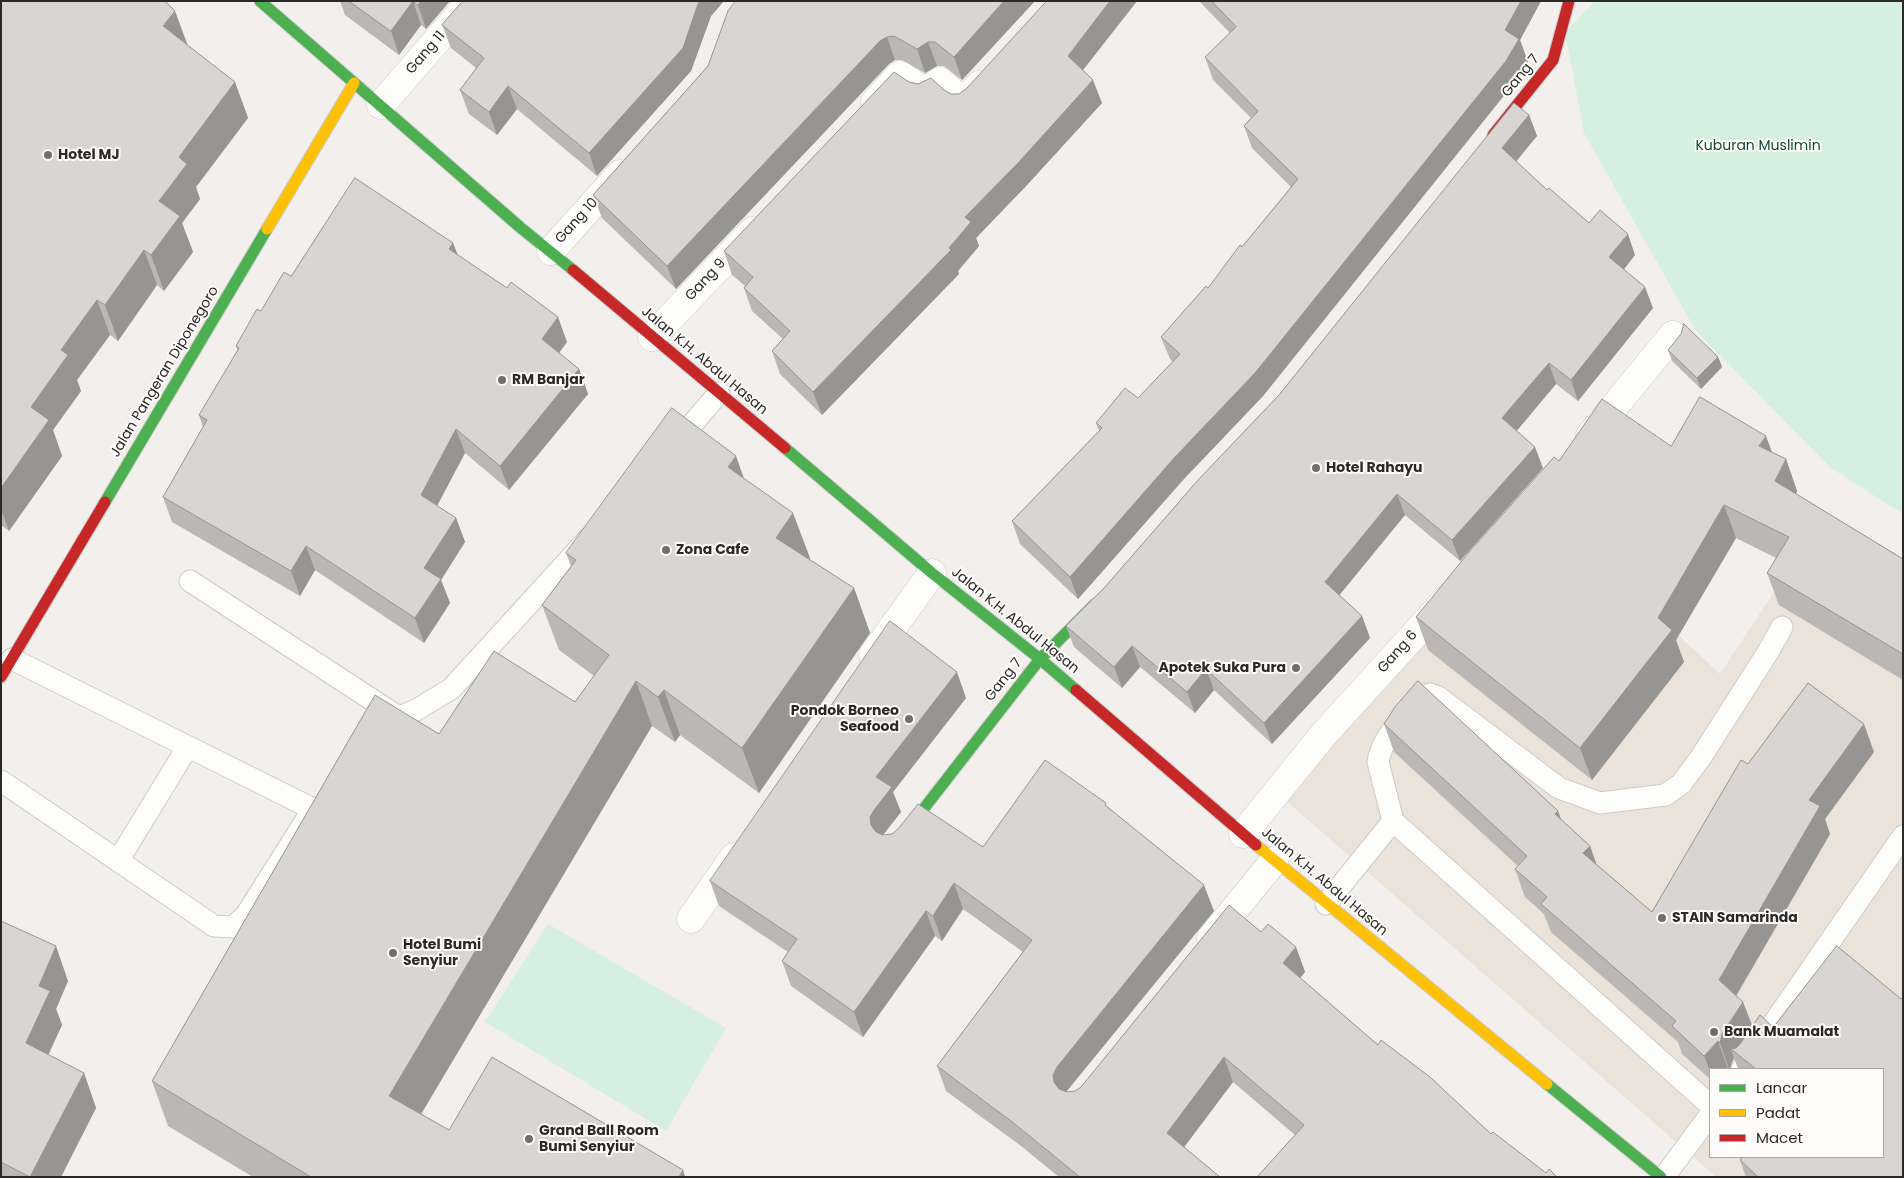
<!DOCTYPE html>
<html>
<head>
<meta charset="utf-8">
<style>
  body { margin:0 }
  #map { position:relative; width:1904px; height:1178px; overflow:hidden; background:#f2efec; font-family:Poppins,sans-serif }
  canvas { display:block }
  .frame { position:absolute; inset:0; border:2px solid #2b2926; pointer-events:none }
  .legend { position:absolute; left:1709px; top:1068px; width:175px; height:90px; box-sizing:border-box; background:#fffdfc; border:1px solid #aaa8a6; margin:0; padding:6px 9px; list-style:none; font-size:15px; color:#2b2926 }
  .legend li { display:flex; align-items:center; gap:10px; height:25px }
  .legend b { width:25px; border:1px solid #aaa8a6 }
</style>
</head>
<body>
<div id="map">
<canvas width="1904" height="1178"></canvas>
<div class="frame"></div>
<ul class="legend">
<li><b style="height:6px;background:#4caf50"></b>Lancar</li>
<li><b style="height:6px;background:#ffc107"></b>Padat</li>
<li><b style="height:6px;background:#c62828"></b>Macet</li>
</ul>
</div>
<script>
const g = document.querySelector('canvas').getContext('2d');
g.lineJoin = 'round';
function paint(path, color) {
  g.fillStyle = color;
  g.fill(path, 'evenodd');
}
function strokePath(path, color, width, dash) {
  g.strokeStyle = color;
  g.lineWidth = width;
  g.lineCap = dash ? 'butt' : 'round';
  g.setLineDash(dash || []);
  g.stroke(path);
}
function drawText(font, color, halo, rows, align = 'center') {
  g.font = font + ' Poppins,sans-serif';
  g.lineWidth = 4;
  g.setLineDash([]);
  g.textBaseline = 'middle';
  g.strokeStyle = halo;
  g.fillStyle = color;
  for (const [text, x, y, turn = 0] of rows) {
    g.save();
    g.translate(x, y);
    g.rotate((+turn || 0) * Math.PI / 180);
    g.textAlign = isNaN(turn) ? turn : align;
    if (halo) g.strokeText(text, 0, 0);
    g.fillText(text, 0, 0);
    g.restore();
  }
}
const built = new Path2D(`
  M1535,502L1720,674L1824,516L1903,564V1069L1873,1044L1851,1069H1710V1157H1776L1758,1177H1716L1276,792Z`);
const green = new Path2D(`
  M1595,1H1903V514L1831,468L1696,331L1584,133L1565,32Z
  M548,924L726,1028L666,1131L485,1022Z`);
const lane = new Path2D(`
  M675,444L719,393
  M190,581L397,716
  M379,726L416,710L451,689L588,539
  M1,781L214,926L233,927L246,915L313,809L12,659
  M118,861L187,748
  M1326,904L1393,821
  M1742,1069L1903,836
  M1710,1105L1393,821L1378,762C1382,736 1405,716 1422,697L1430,694L1438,697L1559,788L1600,803L1665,795L1681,784L1701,757L1768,652L1782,627
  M1664,1177L1710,1115`);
const street = new Path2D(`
  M875,102L900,75L926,92L940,81L963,102L979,85
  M381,105L471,1
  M551,251L620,174
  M652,337L753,231
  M1590,436L1673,335
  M873,655L932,573
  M1243,834L1323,735L1446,600
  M691,919L734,857
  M1211,938L1274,861`);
const fast = new Path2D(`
  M260,1L521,228L573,270
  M785,448L932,573L1040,659L1076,690
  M105,502L267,229
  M901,838L1040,659L1095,604
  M1547,1084L1661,1177`);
const slow = new Path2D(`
  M267,229L354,83
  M1256,845L1547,1084`);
const jam = new Path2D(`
  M1493,135L1553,60L1569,1
  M573,270L785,448
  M1,677L105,502
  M1076,690L1256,845`);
const wall = new Path2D(`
  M1,1L188,46L235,82L248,118L196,187L200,199L182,223L193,252L164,291L157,285L118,341L110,335L77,380L81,391L53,430L62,456L9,531L1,525Z
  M340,1H450L426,29L421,25L399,55L345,15Z
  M463,1H724L711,16L691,71L597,176L517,109L497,135L469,114L460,90L476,68L451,48L442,25Z
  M736,1H1035L962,80L944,66H937L925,73L902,60H895L889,64L676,289L602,218L593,195L708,66Z
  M1137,1L1083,70L1102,103L1027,185L976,238L979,246L958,271L959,274L822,415L780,374L772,351L783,339L752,311L744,288L745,286L732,275L724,251L909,82L944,90L951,94H959Z
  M1199,1H1541L1520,40L1528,62L1514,83L1263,396L1183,480L1078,599L1020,544L1012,521L1099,431L1096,423L1138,398L1173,362L1170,359L1161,337L1208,288L1291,187L1252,148L1244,126L1251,118L1213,80L1205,57L1230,33Z
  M1529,115L1537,136L1516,161L1547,190L1589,223L1635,255L1624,269L1653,308L1578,401L1556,384L1516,431L1543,468L1460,561L1405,515L1339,595L1362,616L1370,638L1272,744L1214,690L1195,713L1140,667L1122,688L1074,647L1066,626L1105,587L1279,395Z
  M453,243L458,255L567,342L559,353L579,369L588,394L509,490L465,453L437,506L456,518L465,542L441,580L450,603L424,643L315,570L300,596L172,522L163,497L203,427L199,415L238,351L236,346L261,311L291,276Z
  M1668,350L1718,357L1722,367L1701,389L1672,361Z
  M1671,446L1772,452L1786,459L1797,491L1796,494L1903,559V680L1779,605L1767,573L1776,558L1736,538L1676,640L1684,662L1592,780L1428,650L1416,617L1559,461Z
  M743,478L810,558L809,559L854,588L870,633L759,793L680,735L675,742L652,726L421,1114L449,1130L683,1170L685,1177H253L168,1126L152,1081L439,734L575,702L594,676L559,650L542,605L571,566L566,553Z
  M966,698L893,792L901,812L883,835L983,847L1107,806L1214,911L1066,1092L1075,1091L1081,1087L1261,932L1296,947L1305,972L1300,978L1378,1045L1491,1134L1546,1173L1557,1177L1295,1135L1233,1082L1184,1147L1220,1177H1059L1021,1146L946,1091L937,1066L1023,952L963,909L942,941L935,936L863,1037L791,986L782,961L788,952L719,906L710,881Z
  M1384,724L1561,820L1590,846L1596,864L1652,912L1748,764L1874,752L1825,819L1830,834L1736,996L1743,1002L1752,1027H1773L1901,999L1903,1177H1746L1740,1160L1883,1069H1738L1734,1058L1732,1062L1730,1069H1710V1079L1682,1054L1678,1042L1551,932L1544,914L1525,897L1515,869L1518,866L1394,752Z
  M1,921L68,981L56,1009L62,1025L48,1055L84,1073L96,1108L61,1177H1Z`);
const shadedWall = new Path2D(`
  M413,1L421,25L399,55L391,31Z
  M421,1H450L426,29L418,5Z
  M699,1H724L711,16L691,71L597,176L589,153Z
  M1004,1H1035L962,80L954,57Z
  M1110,1H1137L1076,79L1068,56Z
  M1521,1H1541L1520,40L1528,62L1514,83L1263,396L1183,480L1078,599L1070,577L1505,30Z
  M175,11L188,46L163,26Z
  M887,37L895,60L889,64L676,289L667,266L880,41Z
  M928,42L937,66L925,73L917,49Z
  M1093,80L1102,103L1027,185L976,238L979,246L958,271L959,274L822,415L813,392L949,248L965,217Z
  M235,82L248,118L196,187L200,199L182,223L193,252L164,291L151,255L159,201L179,157Z
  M508,86L517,109L497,135L489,112Z
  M1529,115L1537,136L1510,169L1502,148Z
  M1628,234L1635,255L1617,278L1609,257Z
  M453,243L462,267L449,249Z
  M144,250L157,285L118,341L105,305Z
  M1645,287L1653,308L1578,401L1571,380Z
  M97,300L110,335L77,380L81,391L53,430L62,456L9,531L1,509V488L31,407L61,350Z
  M558,317L567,342L551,364L542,339Z
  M1718,357L1722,367L1701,389L1697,378Z
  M1549,363L1556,384L1510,439L1502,418Z
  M579,369L588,394L509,490L500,466Z
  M456,429L465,453L430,519L421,495Z
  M1766,436L1778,468L1759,446Z
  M1535,447L1543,468L1460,561L1452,540Z
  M736,456L752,501L728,467Z
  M1786,459L1797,491L1786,514L1775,481Z
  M1397,494L1405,515L1333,603L1325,582Z
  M1724,505L1736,538L1676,640L1684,662L1592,780L1580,748Z
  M793,513L810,558L792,583L776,538Z
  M456,518L465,542L441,580L450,603L424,643L415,618L424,568Z
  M306,546L315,570L300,596L291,571Z
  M854,588L870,633L759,793L742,748Z
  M1362,616L1370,638L1272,744L1264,723Z
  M1132,646L1140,667L1122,688L1114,667Z
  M1206,669L1214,690L1195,713L1187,692Z
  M957,672L966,698L893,792L901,812L883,835L880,850L871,825L870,817L876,777Z
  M636,681L652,726L405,1141L389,1096Z
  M664,690L680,735L675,742L658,697Z
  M1864,724L1874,752L1825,819L1830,834L1729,1008L1719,980L1809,800Z
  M1558,811L1568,839L1555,814Z
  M1590,846L1600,874L1583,853Z
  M954,883L963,909L942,941L933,916Z
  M1204,885L1214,911L1066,1092L1063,1100L1054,1082L1053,1075L1057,1067Z
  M926,911L935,936L863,1037L854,1012Z
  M56,946L68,981L56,1009L62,1025L38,1077L26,1043L39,986Z
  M1296,947L1305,972L1292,988L1283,963Z
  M1743,1002L1754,1030L1737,1054L1731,1049L1734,1058L1732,1062L1730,1069H1729L1720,1043L1722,1034Z
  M1718,1041L1728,1069H1710V1071L1704,1056Z
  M1224,1057L1233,1082L1176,1158L1167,1133Z
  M84,1073L96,1108L61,1177H30Z
  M683,1170L685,1177H679Z`);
const building = new Path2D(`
  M1,1H165L175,11L163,26L235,82L179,157L187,164L159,201L180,216L151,255L144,250L105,305L97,300L61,350L68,355L31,407L49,420L1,488Z
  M349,1H413L391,31Z
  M413,1H421L418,5Z
  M463,1H699L683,48L589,153L508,86L489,112L460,90L484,58L442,25Z
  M736,1H1004L954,57L935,42H928L917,49L894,36L887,37L880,41L667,266L593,195L708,66L728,11Z
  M1047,1H1110L1068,56L1093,80L1019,162L965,217L971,222L949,248L951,250L813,392L772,351L790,331L744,288L753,277L724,251L894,72L909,82L918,84L931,78L944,90L951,94H959L966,89Z
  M1212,1H1521L1505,30L1519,39L1506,61L1255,373L1175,457L1070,577L1012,521L1102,428L1096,423L1125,388L1138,398L1180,354L1161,337L1206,286L1208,288L1240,245L1242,247L1298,179L1244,126L1258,111L1205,57L1236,27Z
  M1514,103L1529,115L1502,148L1547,190L1549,188L1589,223L1600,210L1628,234L1609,257L1645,287L1571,380L1549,363L1502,418L1535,447L1452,540L1397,494L1325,582L1362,616L1264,723L1206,669L1187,692L1132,646L1114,667L1066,626L1105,587L1199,479L1279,395Z
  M355,178L453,243L449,249L507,288L511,282L558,317L542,339L579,369L500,466L456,429L421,495L456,518L424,568L441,579L415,618L306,546L291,571L163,497L207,420L199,415L239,348L236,346L257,309L261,311L284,272L291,276Z
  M1684,324L1718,357L1697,378L1668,350L1681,334Z
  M1700,397L1766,436L1759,446L1786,459L1775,481L1903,559V654L1767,573L1789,537L1724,505L1658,618L1672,630L1580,748L1416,617L1470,551L1554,457L1559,461L1602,399L1671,446Z
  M672,408L736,456L728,467L793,513L776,538L854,588L742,748L664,690L658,697L636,681L389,1096L449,1130L492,1057L683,1170L679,1177H311L152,1081L375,695L439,734L494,651L575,702L609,655L542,605L576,560L566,553Z
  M890,621L957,672L876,777L892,787L874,810L870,817L871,825L876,832L883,835L892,834L898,829L918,804L983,847L1045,760L1106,803L1105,805L1204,885L1057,1067L1053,1075L1054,1082L1059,1089L1067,1092L1075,1091L1081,1087L1229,905L1261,932L1268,924L1296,947L1283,963L1378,1045L1381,1040L1430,1077L1491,1134L1493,1132L1546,1173L1549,1169L1557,1177H1257L1304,1125L1224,1057L1167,1133L1220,1177H1080L1011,1121L937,1066L1032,940L954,883L933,916L926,911L854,1012L782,961L797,939L710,881Z
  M1418,681L1558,811L1555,814L1590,846L1583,853L1652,912L1741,760L1748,764L1808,683L1864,724L1809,800L1820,806L1719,980L1743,1002L1722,1034L1720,1043L1718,1041L1704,1056L1672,1026L1676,1021L1541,904L1547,897L1515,869L1527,856L1384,724L1395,707Z
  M1,921L56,946L39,986L50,991L26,1043L84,1073L30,1177L1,1162Z
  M1837,946L1901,999L1903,997V1177H1758L1740,1160L1743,1157H1883V1069H1756L1731,1049L1736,1048L1740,1044L1760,1015L1773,1027Z`);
const markers = [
  [48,155,5,"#716e6b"],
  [502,380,5,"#716e6b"],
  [1316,468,5,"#716e6b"],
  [666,550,5,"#716e6b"],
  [1296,668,5,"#716e6b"],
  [909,719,5,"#716e6b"],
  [1662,918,5,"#716e6b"],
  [393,953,5,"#716e6b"],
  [1714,1032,5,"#716e6b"],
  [529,1139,5,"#716e6b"]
];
const streetNames = [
  ["Gang 11",426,53,-49],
  ["Gang 7",1521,76,-51],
  ["Gang 10",577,221,-48],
  ["Gang 9",706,280,-47],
  ["Jalan K.H. Abdul Hasan",704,361,40],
  ["Jalan Pangeran Diponegoro",165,372,-59],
  ["Jalan K.H. Abdul Hasan",1015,621,39],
  ["Gang 6",1398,652,-48],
  ["Gang 7",1004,680,-52],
  ["Jalan K.H. Abdul Hasan",1324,882,40]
];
const parkNames = [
  ["Kuburan Muslimin",1758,146]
];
const poiNames = [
  ["Hotel MJ",58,155],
  ["RM Banjar",512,380],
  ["Hotel Rahayu",1326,468],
  ["Zona Cafe",676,550],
  ["Apotek Suka Pura",1286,668,"right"],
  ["Pondok Borneo",899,711,"right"],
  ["Seafood",899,727,"right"],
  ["STAIN Samarinda",1672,918],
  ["Hotel Bumi",403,945],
  ["Senyiur",403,961],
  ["Bank Muamalat",1724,1032],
  ["Grand Ball Room",539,1131],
  ["Bumi Senyiur",539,1147]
];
paint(built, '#ebe2da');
paint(green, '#d5f0de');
strokePath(lane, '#cdcbc9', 23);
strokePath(street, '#cdcbc9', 29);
strokePath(fast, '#cdcbc9', 13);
strokePath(slow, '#cdcbc9', 13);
strokePath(jam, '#cdcbc9', 13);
strokePath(lane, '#fdfdfc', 21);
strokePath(street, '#fdfdfc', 28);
strokePath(fast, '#4caf50', 11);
strokePath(slow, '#ffc107', 11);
strokePath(jam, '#c62828', 11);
paint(wall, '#bab7b5');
paint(shadedWall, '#979593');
paint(building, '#d8d5d2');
strokePath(building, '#979593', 1);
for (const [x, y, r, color] of markers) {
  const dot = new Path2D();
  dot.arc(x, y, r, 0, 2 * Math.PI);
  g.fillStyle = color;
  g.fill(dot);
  strokePath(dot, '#fffdfc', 2);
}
drawText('14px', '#2b2926', '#fffdfc', streetNames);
drawText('14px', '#0f482e', '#fffdfc', parkNames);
drawText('bold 14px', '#2b2926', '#fffdfc', poiNames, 'left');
</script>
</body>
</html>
